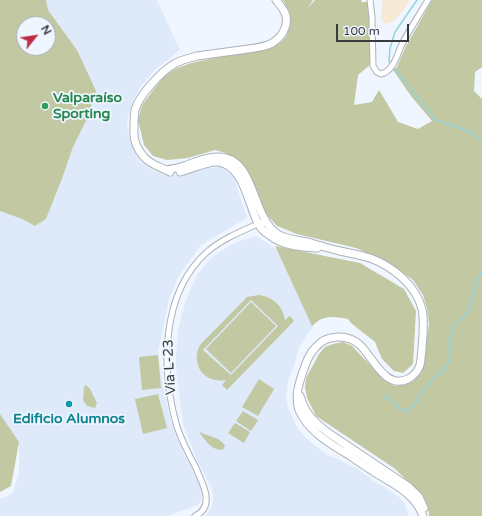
<!DOCTYPE html>
<html>
<head>
<meta charset="utf-8">
<style>
  body { margin:0 }
  #map { position:relative; width:482px; height:516px; overflow:hidden; background:#eff6ff; font-family:"Varela Round",sans-serif }
  canvas { display:block }
  .north { position:absolute; left:16px; top:16px; width:40px; height:40px; box-sizing:border-box; background:#eff6ff; border:1px solid #a6abb2; border-radius:50%; rotate:60deg; font-size:11px; font-weight:700; line-height:16px; text-align:center; color:#383a3e }
  .north::after { content:''; display:block; margin:auto; width:14px; height:18px; background:#be2e44; clip-path:polygon(50% 0,100% 100%,50% 72%,0 100%) }
  .scale { position:absolute; left:336px; top:24px; width:73px; height:18px; box-sizing:border-box; border:2px solid #383a3e; border-top:0; padding-left:5px; font-size:12px; line-height:14px; white-space:nowrap; color:#383a3e; -webkit-text-stroke:3px #eff6ff; paint-order:stroke }
</style>
</head>
<body>
<div id="map">
<canvas width="482" height="516"></canvas>
<div class="north">N</div>
<div class="scale">100 m</div>
</div>
<script>
const g = document.querySelector('canvas').getContext('2d');
g.lineJoin = 'round';
function paint(path, color) {
  g.fillStyle = color;
  g.fill(path, 'evenodd');
}
function strokePath(path, color, width, dash) {
  g.strokeStyle = color;
  g.lineWidth = width;
  g.lineCap = dash ? 'butt' : 'round';
  g.setLineDash(dash || []);
  g.stroke(path);
}
function drawText(font, color, halo, rows, align = 'center') {
  g.font = font + ' "Varela Round",sans-serif';
  g.lineWidth = 3.5;
  g.setLineDash([]);
  g.textBaseline = 'middle';
  g.strokeStyle = halo;
  g.fillStyle = color;
  for (const [text, x, y, turn = 0] of rows) {
    g.save();
    g.translate(x, y);
    g.rotate((+turn || 0) * Math.PI / 180);
    g.textAlign = isNaN(turn) ? turn : align;
    if (halo) g.strokeText(text, 0, 0);
    g.fillText(text, 0, 0);
    g.restore();
  }
}
const industrial = new Path2D(`
  M383,0H410L406,7L393,22L384,24L381,19Z`);
const built = new Path2D(`
  M46,0H157L180,50L155,70L140,87L134,99L128,116L127,128L132,146L140,161L152,170L164,175L183,174L206,168L222,167L234,178L247,218L201,245L178,277L169,299L158,352L163,387L173,429L185,457L198,479L202,492L201,500L198,505L168,516H0V499L12,494L19,473V442L0,414V211L22,219L35,226L46,219L63,176L73,147L86,121L77,50L48,10Z
  M257,236L276,249L313,327L306,336L298,350L295,363L292,370L288,382L286,395L287,405L297,427L306,438L327,455L335,458L356,468L374,481L386,488L398,496L404,503L409,516H205L212,507L213,499V495L211,487L196,458L183,424L176,369V354L178,331L182,313L188,295L197,275L204,266L216,254L227,247L239,241Z`);
const green = new Path2D(`
  M0,0H46L48,10L77,50L96,91L86,121L73,147L63,176L46,219L35,226L22,219L0,211ZM24,24H48V48H24Z
  M283,0H313L308,8L315,0H361L362,2H371V64L358,75L354,105L372,102L379,90L398,122L418,129L432,121L411,96L393,70L397,67L405,48L432,0H482V67L475,72L474,91L482,99V516H429V513L424,497L394,468L316,416L307,398L305,387L306,378L319,354L325,347L333,344L343,342L352,346L384,380L395,386L406,384L414,381L422,369L429,324L427,308L423,295L413,280L388,262L356,248L297,234L277,226L268,216L259,203L239,162L226,153L215,150L188,158L167,160L153,156L144,145L138,120L142,105L163,77L175,69L191,63L279,44L286,37L291,24L290,13Z
  M275,246L360,263L404,289L416,311L413,364L403,373L394,371L382,359L375,342L351,323L348,319C337,317 327,315 318,321C316,323 314,324 312,326Z
  M259,295C273,297 283,306 285,320L290,316L294,321L227,390L222,385L226,380C204,384 190,364 200,345L247,297ZM251,300L278,326L231,375L203,350Z
  M251,302L276,326L231,373L206,349Z
  M158,355L161,388L142,390L139,357Z
  M259,379L274,389L258,416L242,407Z
  M86,385L90,389L97,403L95,408L87,406L83,400L84,387Z
  M158,394L167,428L143,434L135,399Z
  M243,411L258,420L251,431L236,421Z
  M0,414L19,442L11,486L0,492Z
  M235,423L250,432L244,443L228,433Z
  M199,432L218,439L225,445L223,450C211,450 206,441 199,432Z`);
const stream = new Path2D(`
  M389,62L390,48L395,32L417,0
  M395,69L436,120L458,127L473,134L482,142
  M383,396L394,402L399,409L405,411L413,407L418,398L437,374L444,370L449,361L451,349V334L455,324L463,318L471,308L473,294L478,278L482,271`);
const street = new Path2D(`
  M370,0L372,17L373,66L377,72L381,74C385,73 389,70 391,67C397,60 398,52 402,44C410,29 419,15 428,0
  M195,516C206,511 208,502 205,491C203,483 199,476 196,468C189,455 182,441 177,427C161,371 160,294 207,252C222,239 242,231 260,223H264L269,226`);
const secondary = new Path2D(`
  M166,170C172,169 178,168 184,166C195,162 205,157 217,157C257,156 250,218 279,235C289,240 300,240 311,243C321,246 331,249 340,251C350,253 360,255 370,258C392,266 416,285 422,309C424,317 423,326 423,335C422,345 422,356 420,365C418,371 414,376 408,379C385,390 373,357 360,345C348,334 327,334 316,347C311,352 307,360 305,366C300,380 294,395 299,410C308,431 330,444 349,455C357,461 365,466 374,472C393,484 415,493 423,516
  M170,172C161,167 151,165 144,157C137,149 133,139 134,129C134,123 134,116 135,110C139,95 161,72 174,64C181,60 189,58 197,56C212,54 226,52 241,50C250,49 259,48 268,45C281,40 290,26 285,13C283,8 279,4 276,0
  M180,172C192,169 207,161 218,162C244,165 248,205 258,223C260,227 264,232 268,234C282,246 300,247 317,248
  M300,396C305,413 313,421 327,432L409,487L419,497L424,508`);
const markers = [
  [45,106,4,"#2e9e5b"],
  [69,404,4,"#0f9aa8"]
];
const leisureNames = [
  ["Valparaíso",53,98],
  ["Sporting",53,114]
];
const streetNames = [
  ["Vía L-23",170,367,-93]
];
const cultureNames = [
  ["Edificio Alumnos",69,419]
];
paint(industrial, '#f6ead6');
paint(built, '#deeaf9');
paint(green, '#c1c8a2');
strokePath(stream, '#95d2db', 1.5);
strokePath(street, '#acb2ba', 7);
strokePath(secondary, '#acb2ba', 9);
strokePath(street, '#fff', 5);
strokePath(secondary, '#fff', 7);
for (const [x, y, r, color] of markers) {
  const dot = new Path2D();
  dot.arc(x, y, r, 0, 2 * Math.PI);
  g.fillStyle = color;
  g.fill(dot);
  strokePath(dot, '#eff6ff', 1.5);
}
drawText('bold 14px', '#27864d', '#eff6ff', leisureNames, 'left');
drawText('14px', '#383a3e', '#eff6ff', streetNames);
drawText('bold 14px', '#0d838f', '#eff6ff', cultureNames);
</script>
</body>
</html>
